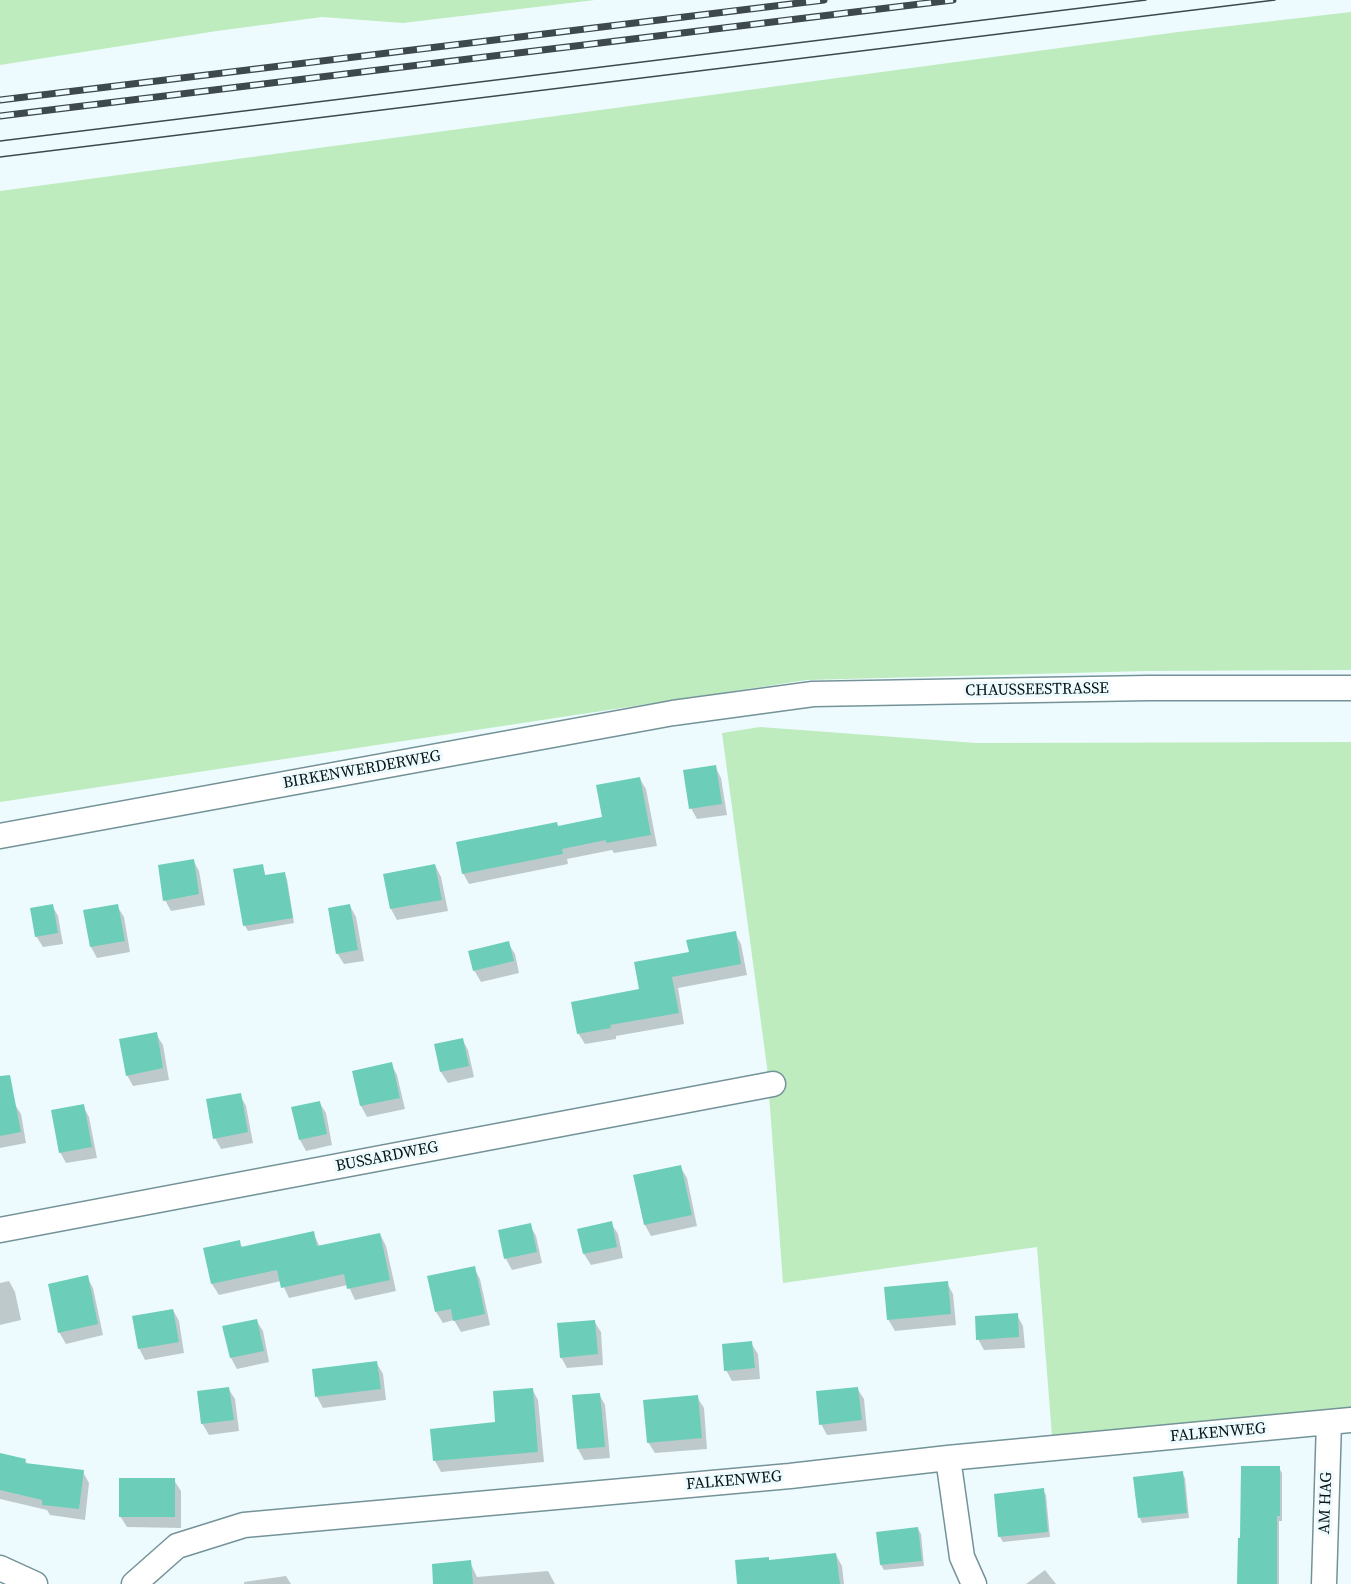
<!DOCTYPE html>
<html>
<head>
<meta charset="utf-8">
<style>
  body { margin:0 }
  canvas { display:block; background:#eefbfe }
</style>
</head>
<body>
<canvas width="1351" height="1584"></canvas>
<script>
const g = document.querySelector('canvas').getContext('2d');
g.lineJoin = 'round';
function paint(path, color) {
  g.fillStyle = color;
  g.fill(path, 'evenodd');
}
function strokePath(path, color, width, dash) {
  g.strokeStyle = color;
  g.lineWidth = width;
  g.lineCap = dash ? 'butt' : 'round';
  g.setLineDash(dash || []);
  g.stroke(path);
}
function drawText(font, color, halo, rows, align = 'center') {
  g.font = font + ' "Source Serif 4",serif';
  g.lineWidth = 6;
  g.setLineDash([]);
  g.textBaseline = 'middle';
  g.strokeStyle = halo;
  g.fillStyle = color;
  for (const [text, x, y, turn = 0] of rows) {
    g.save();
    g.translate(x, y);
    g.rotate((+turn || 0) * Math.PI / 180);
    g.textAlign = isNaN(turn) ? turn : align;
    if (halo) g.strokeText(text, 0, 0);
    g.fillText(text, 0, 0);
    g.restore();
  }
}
const green = new Path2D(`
  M0,0H595L403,23L322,17L217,31L0,65Z
  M1351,12V670L1146,671L807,680L0,802V191L1178,32Z
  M760,727L976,743L1351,742V1420L1053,1448L1037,1247L783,1283L767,1067L722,733Z`);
const shadow = new Path2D(`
  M715,766L721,778L727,815L697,819L691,808Z
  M640,779L646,789L657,846L614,853L612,850L567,859L568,864L469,884L463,873L558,828L603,818Z
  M193,860L199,871L205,905L171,911L165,900Z
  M262,865L266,877L284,874L287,879L294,923L248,931L245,926Z
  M435,865L441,877L448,911L397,920L391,909L385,875Z
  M52,905L58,916L63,944L43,947L36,936Z
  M117,906L124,917L130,952L97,958L91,947Z
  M350,906L356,917L364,961L344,964L337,953Z
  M735,933L741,944L747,975L678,988L684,1024L616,1036V1039L585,1044L578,1033L690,953Z
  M508,943L515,954L519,973L481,982L474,970Z
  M156,1034L163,1045L169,1080L133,1086L127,1075Z
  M462,1039L468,1050L474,1077L448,1083L441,1072L436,1045Z
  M391,1064L397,1075L405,1109L367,1117L361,1106L354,1072Z
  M240,1095L246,1106L253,1143L221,1149L215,1138Z
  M319,1102L326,1113L332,1145L306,1151L300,1140Z
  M14,1103L21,1114L26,1143L0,1148V1105Z
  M83,1106L89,1117L97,1158L66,1163L60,1152Z
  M680,1166L687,1178L697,1226L651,1236L645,1225Z
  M611,1223L618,1234L623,1258L591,1265L584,1254L579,1230Z
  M530,1225L536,1236L542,1263L512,1270L506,1259L500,1232Z
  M313,1233L320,1247L380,1234L386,1246L396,1291L355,1300L348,1285L289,1298L281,1281L219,1295L212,1284L205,1249L239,1242L243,1248Z
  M474,1268L480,1279L490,1325L461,1332L454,1320L443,1323L436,1312Z
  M87,1277L93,1288L103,1335L66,1344L59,1332Z
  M9,1281L15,1292L21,1320L0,1325V1283Z
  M947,1283L953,1294L956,1325L895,1331L888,1319Z
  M173,1310L179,1321L184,1353L145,1360L139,1348Z
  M1017,1315L1023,1326L1025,1348L984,1350L978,1339Z
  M256,1320L263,1331L269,1362L237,1369L231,1358L224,1327Z
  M594,1321L601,1332L603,1365L567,1368L561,1357Z
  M751,1343L758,1354L760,1379L732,1381L726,1370Z
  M376,1362L383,1374L386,1400L323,1408L317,1397L313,1371Z
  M228,1388L235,1399L239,1431L209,1435L202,1423Z
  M857,1388L864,1399L867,1431L827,1435L821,1424Z
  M532,1389L538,1400L544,1462L441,1472L435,1461L432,1430L497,1424Z
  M599,1394L605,1405L610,1458L584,1460L578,1449L574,1397Z
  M697,1397L704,1408L707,1449L655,1453L648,1442Z
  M0,1454L25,1460L28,1465L83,1472L89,1483L85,1520L50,1515L47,1510L0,1499Z
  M1279,1468L1282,1473V1521H1279V1584H1239Z
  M1182,1473L1185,1478L1189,1518L1142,1523L1140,1518Z
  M174,1480L181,1491V1528L127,1527L120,1516Z
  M1043,1490L1046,1495L1050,1537L1003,1542L1000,1537Z
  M918,1529L921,1534L924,1566L884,1570L881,1565Z
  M836,1555L842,1566L844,1584H738L770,1562Z
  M470,1562L477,1577L548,1571L555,1584H435Z
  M1045,1570L1056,1584H1026Z
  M286,1576L291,1584H244V1582Z`);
const building = new Path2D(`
  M716,765L722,804L689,809L683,770Z
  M640,777L651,835L606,843V840L562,849L563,854L462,874L456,842L557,822L558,826L602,817L596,785Z
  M194,859L199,894L163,901L158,865Z
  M263,864L265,875L285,872L293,918L243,926L233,869Z
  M435,864L442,900L390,909L383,874Z
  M53,904L58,933L35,937L30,908Z
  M118,904L125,941L90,947L83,910Z
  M350,904L358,950L336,954L328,908Z
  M736,931L741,964L672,977L679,1013L610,1025L611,1028L577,1034L571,1002L639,989L634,962L689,952L686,940Z
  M509,941L514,961L473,971L468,951Z
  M157,1032L163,1068L126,1076L119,1039Z
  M463,1038L469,1066L440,1072L434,1044Z
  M392,1062L400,1098L360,1106L352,1071Z
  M10,1075L21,1132L0,1136V1076Z
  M241,1093L248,1132L213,1139L206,1099Z
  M320,1101L327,1134L299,1140L291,1107Z
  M84,1104L92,1147L59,1153L51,1110Z
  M681,1165L692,1215L644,1225L633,1175Z
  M612,1221L617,1247L583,1254L577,1229Z
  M531,1223L537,1252L504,1259L498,1230Z
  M314,1231L317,1246L380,1233L390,1280L347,1289L344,1274L281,1288L277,1270L211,1284L203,1248L240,1240L241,1247Z
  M475,1266L485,1314L453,1321L451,1309L435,1312L427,1276Z
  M88,1275L98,1324L58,1333L48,1284Z
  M948,1281L951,1314L887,1320L884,1287Z
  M173,1309L179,1342L138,1349L132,1316Z
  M1018,1313L1019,1337L976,1340L975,1316Z
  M257,1319L264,1351L230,1358L222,1326Z
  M595,1320L598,1354L560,1358L557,1323Z
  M752,1341L755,1368L724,1371L722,1344Z
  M377,1361L381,1389L315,1397L312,1369Z
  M229,1387L234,1420L201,1424L197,1391Z
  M858,1387L862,1420L819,1425L816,1391Z
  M533,1388L538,1452L433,1461L430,1429L495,1422L493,1391Z
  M600,1393L605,1447L577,1449L572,1395Z
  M698,1395L702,1438L647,1443L643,1400Z
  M0,1453L26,1459L25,1463L84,1470L79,1509L42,1505V1500L0,1490Z
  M1241,1466H1280V1516H1277V1584H1237L1238,1538H1240Z
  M1183,1471L1187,1513L1138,1518L1133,1477Z
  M119,1478H175V1517H119Z
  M1044,1488L1048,1532L998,1537L994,1494Z
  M918,1527L922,1561L880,1565L876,1532Z
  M836,1553L840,1584H737L735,1560L769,1557V1560Z
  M471,1560L473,1584H433L432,1564Z`);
const minor = new Path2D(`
  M0,836L673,713L813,694L1148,688H1351
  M0,1230L773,1084
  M948,1458L962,1557L974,1584
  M0,1568L35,1584
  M134,1584L177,1546L244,1525L790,1476L948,1458L1351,1420
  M1324,1584L1329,1422`);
const tram = new Path2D(`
  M0,141L1146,0
  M0,157L1275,0`);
const rail = new Path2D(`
  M0,100L824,0
  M0,116L953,0`);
const streetNames = [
  ["CHAUSSEESTRASSE",1037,690,-1],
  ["BIRKENWERDERWEG",362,770,-10],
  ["BUSSARDWEG",387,1157,-11],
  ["FALKENWEG",1218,1433,-5],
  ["FALKENWEG",734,1481,-5],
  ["AM HAG",1326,1503,-88]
];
paint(green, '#beecbf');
paint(shadow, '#0003');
paint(building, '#6cceb9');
strokePath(minor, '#749399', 27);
strokePath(minor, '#fff', 24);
strokePath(tram, '#3d494c', 1.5);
strokePath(rail, '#3d494c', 7);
strokePath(rail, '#eefbfe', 4.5, [14]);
drawText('16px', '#071315', '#eefbfe', streetNames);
</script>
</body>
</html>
